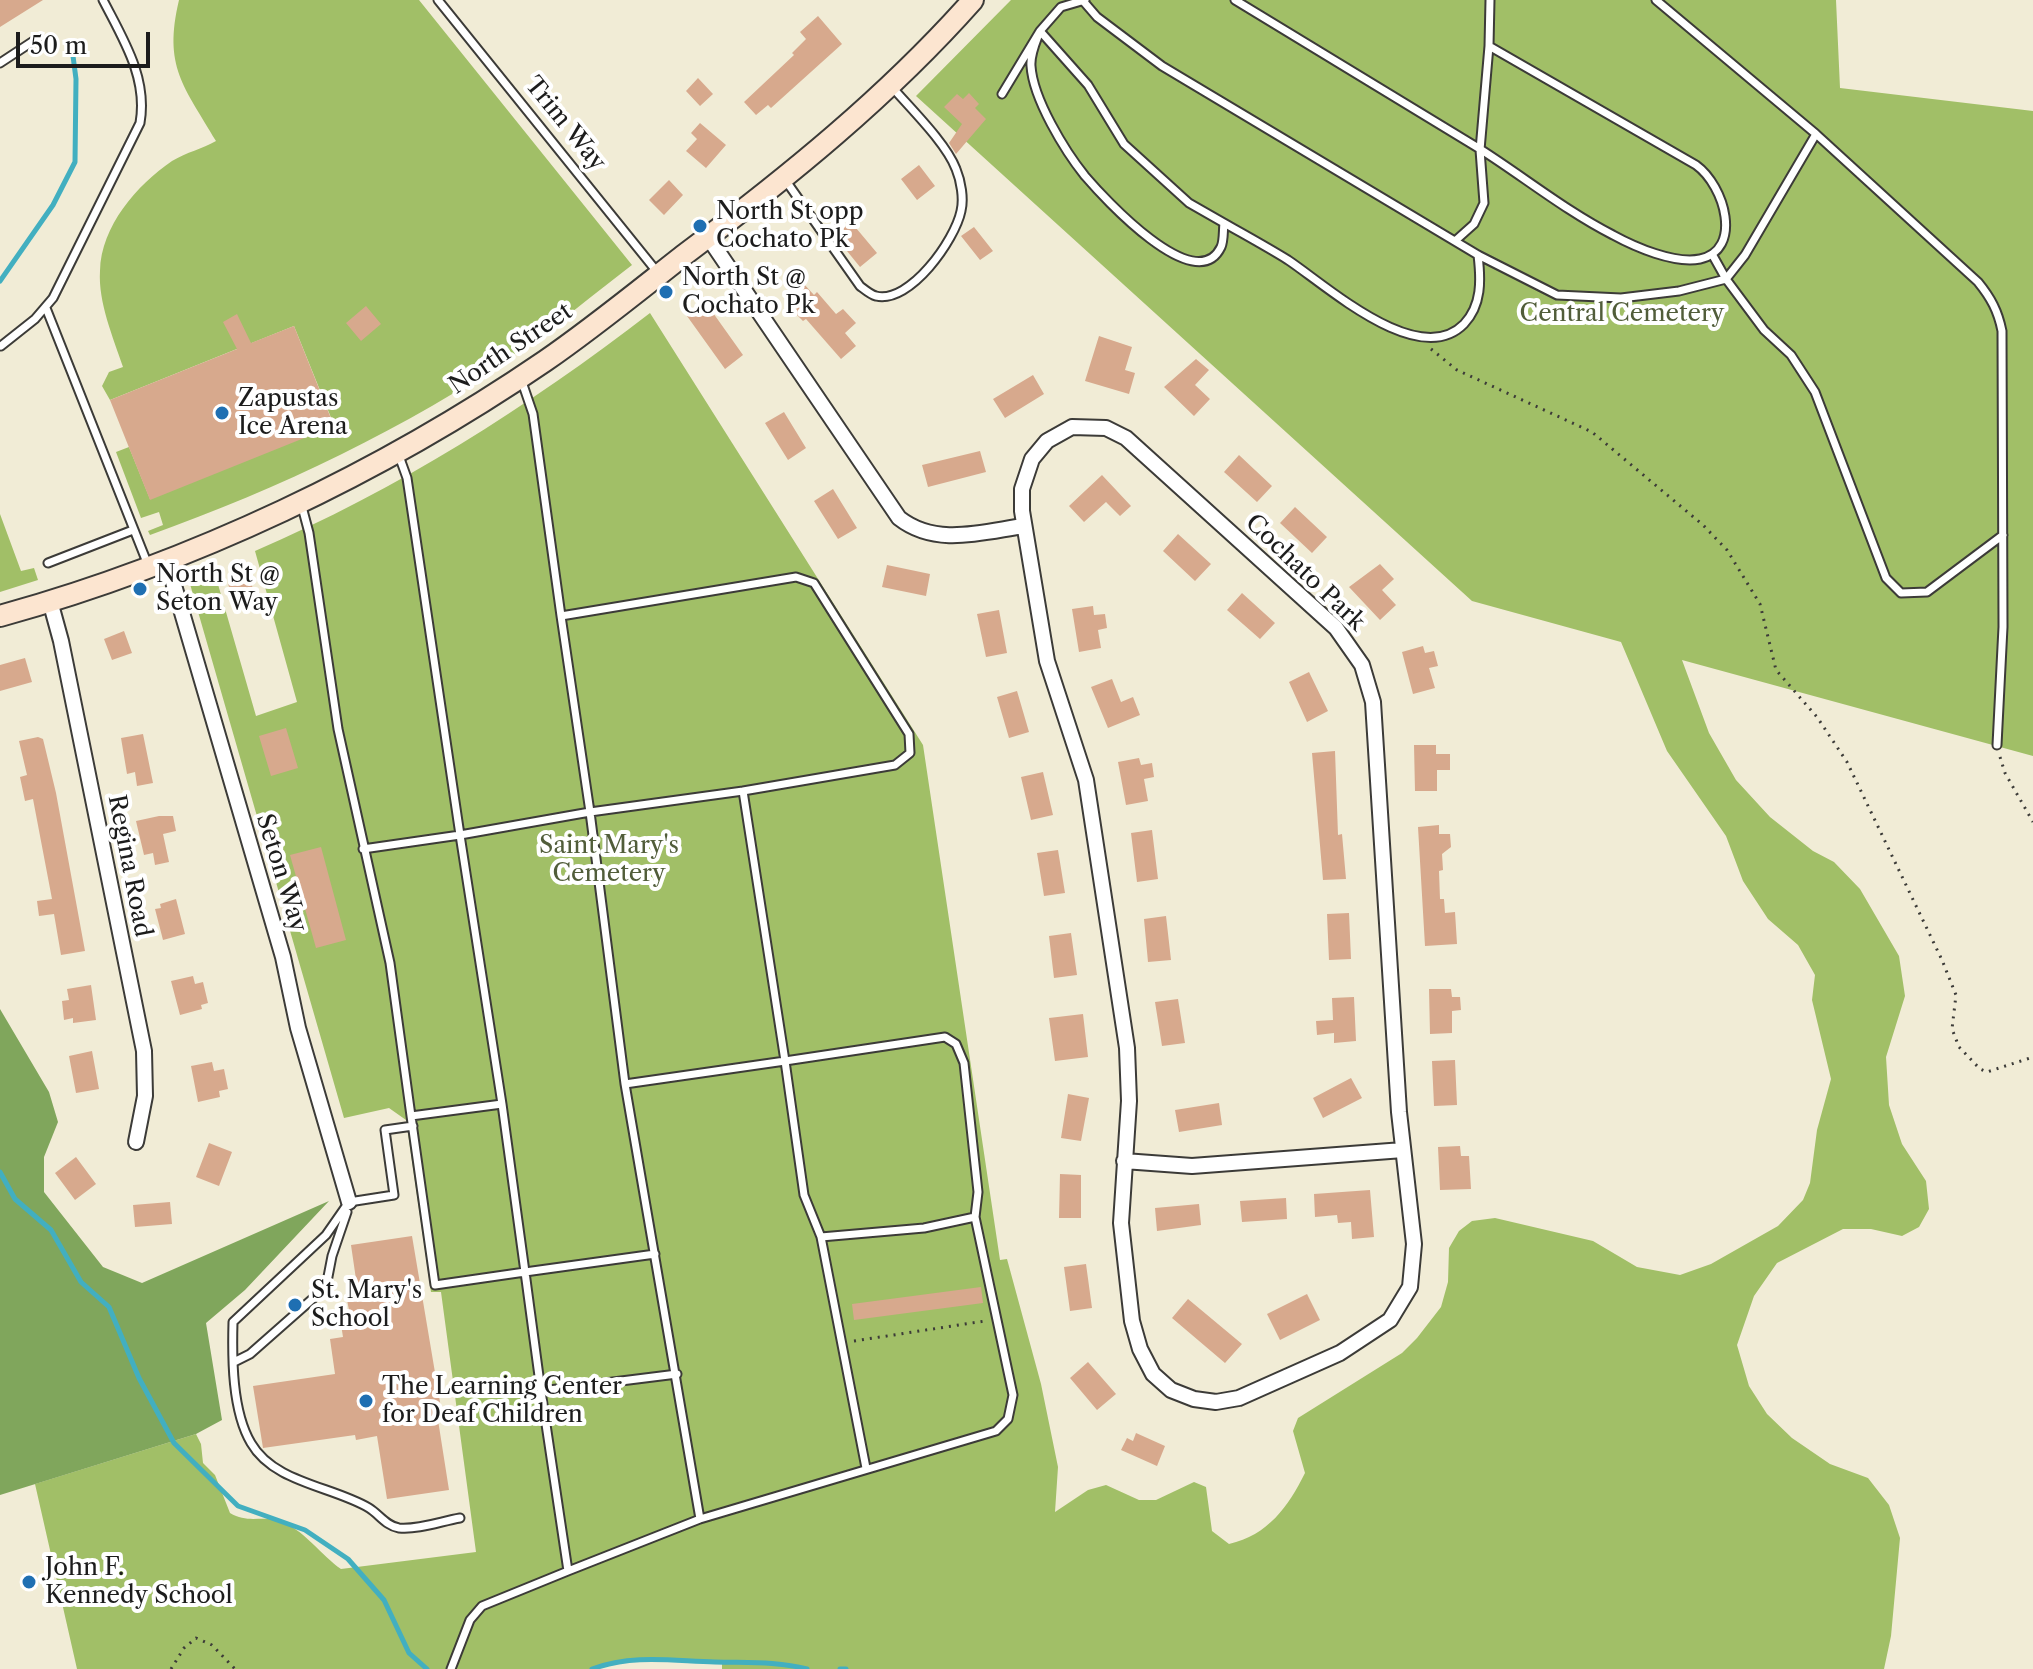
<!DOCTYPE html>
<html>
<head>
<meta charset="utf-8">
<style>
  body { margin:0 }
  #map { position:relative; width:2033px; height:1669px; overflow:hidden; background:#f1ecd6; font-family:"Libre Caslon Text",serif }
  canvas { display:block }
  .scale { position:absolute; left:16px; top:32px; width:134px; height:36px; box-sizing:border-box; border:4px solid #1c1c1c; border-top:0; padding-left:10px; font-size:24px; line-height:28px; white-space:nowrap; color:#1c1c1c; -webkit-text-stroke:6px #fff; paint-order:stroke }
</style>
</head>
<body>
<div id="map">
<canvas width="2033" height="1669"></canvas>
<div class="scale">50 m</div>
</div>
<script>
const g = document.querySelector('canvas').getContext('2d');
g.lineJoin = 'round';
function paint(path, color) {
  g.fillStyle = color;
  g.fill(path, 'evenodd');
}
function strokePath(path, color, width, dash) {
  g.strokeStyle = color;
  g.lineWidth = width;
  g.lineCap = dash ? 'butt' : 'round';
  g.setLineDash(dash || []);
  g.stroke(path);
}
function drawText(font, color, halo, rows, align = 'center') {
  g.font = font + ' "Libre Caslon Text",serif';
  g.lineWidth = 8;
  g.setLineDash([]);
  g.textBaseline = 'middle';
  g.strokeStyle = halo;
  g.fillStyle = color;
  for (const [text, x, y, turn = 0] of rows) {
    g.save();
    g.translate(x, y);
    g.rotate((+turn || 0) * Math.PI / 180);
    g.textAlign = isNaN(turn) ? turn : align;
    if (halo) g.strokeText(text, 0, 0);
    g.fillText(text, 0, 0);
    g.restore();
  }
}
const green = new Path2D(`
  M179,0H419L632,265C595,293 559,324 520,350C406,429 280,488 150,535L148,531L163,525L159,512L141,518L116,452L129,447L150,499L334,425L294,326L110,400L102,386L109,372L123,367C113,337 98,302 100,271C101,226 137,185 172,161C187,152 202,149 216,141C184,86 163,67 179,0Z
  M1011,0H1836L1840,88L2033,111V756L1682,660L1709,733L1736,780L1770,817L1813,851L1834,862L1860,889L1899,956L1905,996L1886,1057L1889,1105L1902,1144L1926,1181L1929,1209L1919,1227L1902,1236L1871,1229H1843L1777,1263L1754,1296L1737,1345L1749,1386L1767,1414L1792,1438L1830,1464L1868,1478L1889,1505L1900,1538L1891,1636L1884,1669H722V1662C677,1663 637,1654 592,1669H77L35,1484L196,1434L201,1444L203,1463L215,1475L230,1513C248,1524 262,1515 280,1521C302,1528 322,1556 341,1569L476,1552L441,1292H431L406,1120L389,1108L344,1118L188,577L213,567L256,716L297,702L255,551C397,490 528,407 650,313L923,745L1000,1260L1007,1259L1041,1384L1058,1467L1055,1512L1088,1490L1106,1485L1139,1500H1156L1194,1482L1206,1487L1212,1531L1229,1544C1268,1535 1288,1507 1305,1473L1293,1431L1298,1418L1402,1353L1417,1338L1441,1307L1448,1282L1449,1248L1459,1231L1472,1221L1495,1218L1593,1241L1637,1267L1680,1275L1711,1264L1778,1226L1803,1200L1810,1183L1817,1130L1831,1079L1812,1000L1815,975L1798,945L1768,919L1743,881L1726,836L1667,751L1621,642L1472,601L916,96Z
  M0,514L21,571L34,568L38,580L0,592Z`);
const forest = new Path2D(`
  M0,1009L49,1092L58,1122L44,1157V1192L103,1267L142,1283L329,1201L245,1290L206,1323L222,1420L196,1434L0,1495Z`);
const stream = new Path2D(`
  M0,281L53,205L75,162L76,79L73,56
  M0,1172L15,1199L51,1230L81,1282L109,1307L139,1378L174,1443L238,1506L305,1530L348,1559L384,1600L409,1653L427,1669
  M592,1669C634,1654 672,1661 715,1662C746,1663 777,1661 807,1669
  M840,1669H846`);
const building = new Path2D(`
  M0,0H43L0,27Z
  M818,16L842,44L771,108L768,105L756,115L744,102L794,55L792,53L806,39L800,32Z
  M698,78L713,94L700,106L686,91Z
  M969,93L979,104L975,108L986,119L956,154L949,143L962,124L944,107L957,94L963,99Z
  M700,123L726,145L706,168L686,151L697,139L691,133Z
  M919,165L935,186L917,200L901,179Z
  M669,180L683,195L664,215L649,200Z
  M851,222L877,253L860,267L834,235Z
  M974,227L993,251L980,260L961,236Z
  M803,283L814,295L817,292L836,314L843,309L856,323L845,333L856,346L841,359L806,319L803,321L793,311L797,308L788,297Z
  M706,303L743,355L725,369L687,316Z
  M366,306L381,324L361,341L346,323Z
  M237,314L251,343L294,326L334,426L150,500L110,400L237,349L223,322Z
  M1099,336L1132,347L1125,370L1135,373L1129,394L1085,381Z
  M1196,359L1209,370L1195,385L1210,399L1194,416L1164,387Z
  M1033,375L1044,394L1005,418L993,399Z
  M784,412L806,448L788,460L765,423Z
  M980,451L986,472L928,487L922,465Z
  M1239,455L1272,486L1257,502L1224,472Z
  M1102,475L1131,506L1120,516L1106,502L1084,522L1069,506Z
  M833,489L857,528L838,539L814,501Z
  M1295,507L1327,537L1312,553L1280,523Z
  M1178,534L1211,564L1195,581L1163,551Z
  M1380,564L1394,579L1382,590L1396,605L1380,620L1349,587Z
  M887,565L930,574L926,596L882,587Z
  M248,576L259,603L238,611L228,584Z
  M1242,593L1275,623L1260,639L1227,610Z
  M1093,606L1094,615L1105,614L1107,628L1098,630L1101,648L1079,652L1072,609Z
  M999,610L1007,653L986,657L977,614Z
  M124,631L132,653L112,660L104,639Z
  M1423,646L1425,653L1434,651L1438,666L1429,668L1435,688L1413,694L1402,652Z
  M25,658L32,682L0,691V665Z
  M1309,672L1328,711L1307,722L1289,682Z
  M1112,679L1121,702L1133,697L1140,715L1108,728L1091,687Z
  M1017,691L1029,732L1009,738L997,697Z
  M286,728L298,768L271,776L259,736Z
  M143,734L153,783L137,786L135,772L127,774L121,738Z
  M38,737L43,739L56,793L85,951L61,955L54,914L39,916L37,901L52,899L33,799L25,801L20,777L27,775L19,741Z
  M1414,745H1436V754H1450V770H1437V791H1415Z
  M1335,751L1338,835L1342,834L1346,879L1323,880L1312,753Z
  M1139,758L1141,765L1152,763L1154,777L1144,779L1148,801L1126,805L1118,762Z
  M1043,772L1053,815L1031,820L1021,777Z
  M159,816H173L176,831L163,834L169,862L155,865L153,853L144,855L136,821Z
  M1439,825V834H1450L1451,847L1442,854L1443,870L1439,871L1440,899H1444L1445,913L1455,912L1457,944L1425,946L1418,827Z
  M1152,830L1158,879L1137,882L1131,833Z
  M321,847L346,940L316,948L290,855Z
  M1058,850L1065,893L1044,896L1037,853Z
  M176,899L185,934L163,940L155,909L161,908L160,904Z
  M1349,913L1351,959L1329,960L1327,914Z
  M1166,916L1171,960L1148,962L1144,919Z
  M1071,933L1077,975L1054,978L1049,936Z
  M193,976L195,984L203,982L208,1003L201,1005L202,1009L180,1015L171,981Z
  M91,985L96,1020L73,1023V1018L64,1020L62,1001L69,1000L67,989Z
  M1429,989H1451L1452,997H1460L1461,1010L1452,1011V1033L1430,1034Z
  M1354,997L1356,1041L1334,1043V1033L1317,1035L1316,1021L1333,1020L1332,998Z
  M1178,999L1185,1043L1162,1046L1155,1002Z
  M1083,1014L1088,1057L1055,1061L1049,1018Z
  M92,1051L99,1089L76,1093L69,1056Z
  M1455,1060L1457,1105L1434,1106L1432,1061Z
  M212,1062L214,1071L224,1069L228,1089L219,1091L220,1097L198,1102L191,1066Z
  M1351,1078L1362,1098L1323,1118L1313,1098Z
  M1068,1094L1089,1098L1081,1141L1061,1138Z
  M1219,1103L1222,1125L1179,1132L1175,1110Z
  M209,1143L232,1152L219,1186L196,1177Z
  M1460,1146L1461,1156H1469L1471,1189L1440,1190L1438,1147Z
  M76,1157L96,1184L75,1200L55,1173Z
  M1060,1174L1081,1175V1218H1059Z
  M1370,1190L1374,1237L1352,1239L1351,1222L1338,1223L1337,1215L1315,1217L1314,1194Z
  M1286,1198L1287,1219L1242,1222L1240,1201Z
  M170,1202L172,1224L135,1227L133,1205Z
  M1199,1204L1201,1225L1157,1231L1155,1208Z
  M412,1236L443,1420H438L449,1490L387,1499L377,1436L356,1440L355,1435L263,1448L253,1386L335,1374L330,1339L343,1337L339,1312L349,1310L346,1295L358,1293L351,1245Z
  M1086,1264L1092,1308L1070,1311L1064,1267Z
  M981,1287L983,1303L854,1320L852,1304Z
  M1307,1294L1320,1320L1280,1340L1267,1314Z
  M1188,1299L1242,1344L1225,1363L1172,1318Z
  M1088,1362L1116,1394L1097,1410L1070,1378Z
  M1136,1433L1165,1446L1157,1466L1121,1450L1127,1438L1133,1441Z`);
const path = new Path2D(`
  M1431,349L1457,370L1592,432L1703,525L1727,550L1760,604L1776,670L1817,717L1847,762L1942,960L1956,995L1952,1029L1959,1047L1980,1069L1987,1072L2033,1057
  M2000,757L2005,773L2033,822
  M854,1341L985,1321
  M171,1669L184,1648L196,1638L212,1645L235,1669`);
const service = new Path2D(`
  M438,0L658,273
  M1085,0L1061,7L1040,31L1088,85L1124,144L1189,203L1224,223
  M1235,0C1317,50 1399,99 1480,149C1524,177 1566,211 1613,235C1635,247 1674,264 1700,259C1743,250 1725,186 1696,165L1489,46L1480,150L1484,203L1474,224L1455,241
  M1656,0L1816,134L1745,255L1726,279L1712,254
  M1084,2L1097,17L1162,66L1478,255L1557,295L1621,298L1679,291L1726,279L1764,330L1791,355L1815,392L1886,578L1901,593L1927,592L2003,535
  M1489,46L1490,0
  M0,63L38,38
  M1002,94L1040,31C1036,42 1030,54 1031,66C1033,99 1065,151 1085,176C1103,197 1196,299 1221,247C1224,241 1223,230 1224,223C1245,235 1267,247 1288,260C1327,286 1419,370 1464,324C1482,305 1481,280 1478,255
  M1816,134L1978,282C1991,298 1998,311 2002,331L2003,627L1997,745
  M786,181L860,286C864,289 871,295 876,296C910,304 955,240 961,211C964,199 961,181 956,169C946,143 911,109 892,87
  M46,308L148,565
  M1,346L35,319L53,298L140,123C148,78 123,39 103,0
  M521,379L533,414L561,616
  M398,453L407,478L460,835L590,812L625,1084L700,1519L996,1431L1008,1419L1013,1395L975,1217L924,1228L821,1237L804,1195L785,1061L945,1037L956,1044L964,1063L978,1192L975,1217
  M301,503L309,533L338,729L390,963L411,1116L502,1104L460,835L363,849
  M48,563L133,530
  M625,1084L785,1061L743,791L590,812L561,616L796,577L814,583L909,734L910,753L895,765L743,791
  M411,1116L435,1285L525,1272L502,1104
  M349,1202L326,1235L233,1322C232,1358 232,1411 251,1443C274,1483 332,1486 369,1508C379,1514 386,1526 399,1528C418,1530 442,1521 460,1518
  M349,1202L394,1195L385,1130L413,1126
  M821,1237L866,1468
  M234,1362L250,1354L326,1287L332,1256L347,1212
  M677,1374L541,1391L568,1571L700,1519
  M541,1391L525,1272L655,1254
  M451,1669L470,1620L482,1606L568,1571`);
const minor = new Path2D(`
  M708,237L899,518C936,547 982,532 1024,526
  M1072,427L1106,428L1126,438L1336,628L1362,665L1373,702L1399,1112L1414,1244L1410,1287L1390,1320L1340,1353L1239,1398L1216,1402L1194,1399L1171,1390L1153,1374L1140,1349L1132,1321L1121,1223L1129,1101L1127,1048L1086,780L1047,661L1022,511V489L1032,459L1047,441Z
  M166,558L283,957L298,1028L349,1202
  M50,601L61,641L144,1051L145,1096L136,1142
  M1124,1161L1192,1166L1403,1150`);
const secondary = new Path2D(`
  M0,616C192,563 381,473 545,361C593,328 638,291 684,255C788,177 887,97 973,0`);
const markers = [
  [700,226,8,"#1f6fb2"],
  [666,292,8,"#1f6fb2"],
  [222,413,8,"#1f6fb2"],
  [140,589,8,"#1f6fb2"],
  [295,1305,8,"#1f6fb2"],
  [366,1401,8,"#1f6fb2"],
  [29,1582,8,"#1f6fb2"]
];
const streetNames = [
  ["Trim Way",565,124,51],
  ["North Street",511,349,-34],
  ["Cochato Park",1305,573,44],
  ["Regina Road",129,866,79],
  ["Seton Way",281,873,73]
];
const poiNames = [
  ["North St opp",716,212],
  ["Cochato Pk",716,240],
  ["North St @",682,278],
  ["Cochato Pk",682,306],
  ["Zapustas",238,399],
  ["Ice Arena",238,427],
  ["North St @",156,575],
  ["Seton Way",156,603],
  ["St. Mary's",311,1291],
  ["School",311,1319],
  ["The Learning Center",382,1387],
  ["for Deaf Children",382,1415],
  ["John F.",45,1568],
  ["Kennedy School",45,1596]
];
const parkNames = [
  ["Central Cemetery",1622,314],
  ["Saint Mary's",609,846],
  ["Cemetery",609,874]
];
paint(green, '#a1bf67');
paint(forest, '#80a65c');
strokePath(stream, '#42afc0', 5);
paint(building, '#d7a98d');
strokePath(service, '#3c3b38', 11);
strokePath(minor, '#3c3b38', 18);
strokePath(secondary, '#3c3b38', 24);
strokePath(path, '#3c3b38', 3, [2, 6]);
strokePath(service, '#fff', 7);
strokePath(minor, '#fff', 14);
strokePath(secondary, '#fce5d0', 20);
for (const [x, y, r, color] of markers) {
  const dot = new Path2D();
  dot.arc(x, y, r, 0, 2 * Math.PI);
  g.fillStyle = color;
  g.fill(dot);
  strokePath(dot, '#fff', 3);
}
drawText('24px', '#1c1c1c', '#fff', streetNames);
drawText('24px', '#1c1c1c', '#fff', poiNames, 'left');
drawText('24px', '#515d3a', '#fff', parkNames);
</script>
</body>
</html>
